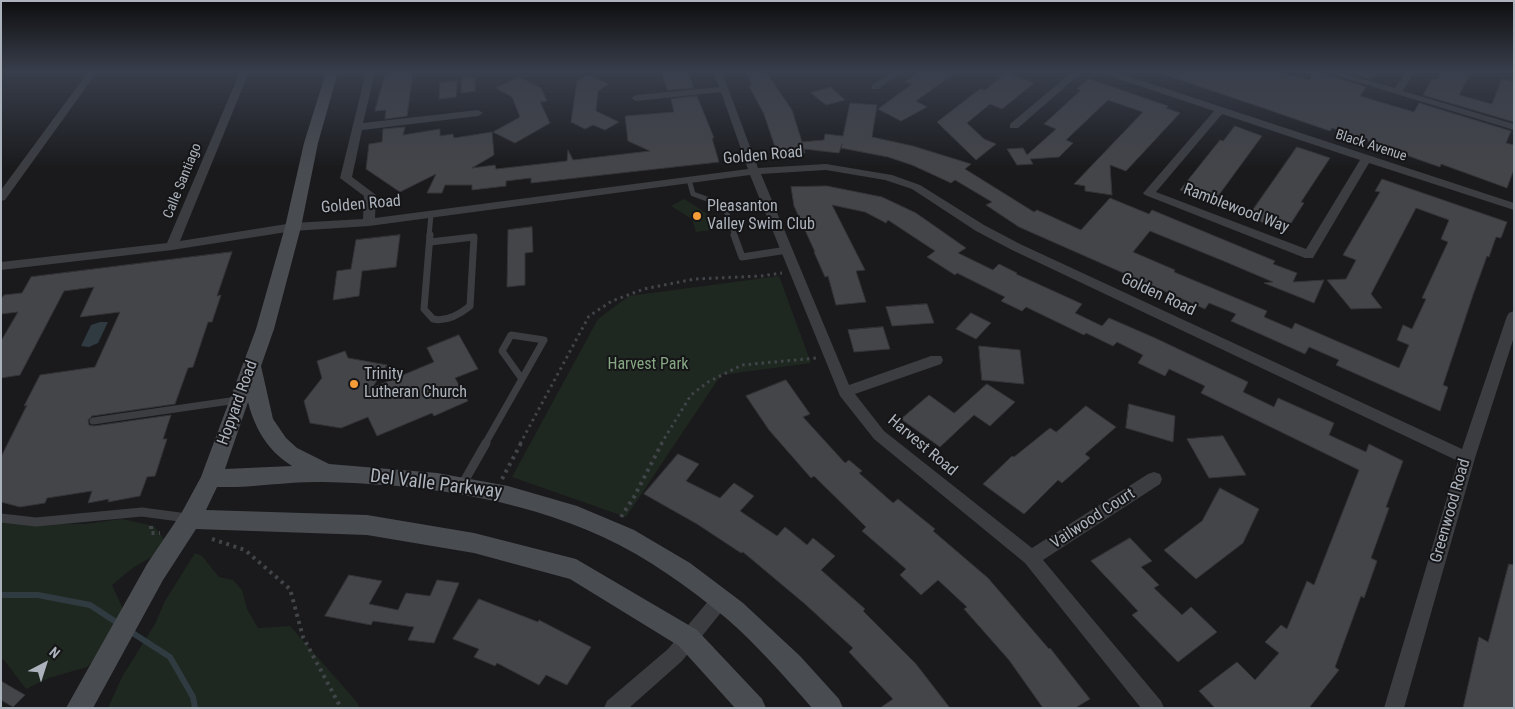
<!DOCTYPE html>
<html>
<head>
<meta charset="utf-8">
<style>
  body { margin:0 }
  #map { position:relative; width:1515px; height:709px; overflow:hidden; background:#1a1a1c; font-family:"Roboto Condensed",sans-serif }
  canvas { display:block }
  .frame { position:absolute; inset:0; border:2px solid #acb3bc; pointer-events:none }
  .north { position:absolute; left:20px; top:639px; width:50px; height:50px; -webkit-text-stroke:4px #151517; paint-order:stroke; rotate:40deg; font-size:14px; font-weight:700; line-height:20px; text-align:center; color:#acb3bc }
  .north::after { content:''; display:block; margin:auto; width:18px; height:22px; background:#acb3bc; clip-path:polygon(50% 0,100% 100%,50% 72%,0 100%) }
</style>
</head>
<body>
<div id="map">
<canvas width="1515" height="709"></canvas>
<div class="frame"></div>
<div class="north">N</div>
</div>
<script>
const g = document.querySelector('canvas').getContext('2d');
g.lineJoin = 'round';
function paint(path, color) {
  g.fillStyle = color;
  g.fill(path, 'evenodd');
}
function strokePath(path, color, width, dash) {
  g.strokeStyle = color;
  g.lineWidth = width;
  g.lineCap = dash ? 'butt' : 'round';
  g.setLineDash(dash || []);
  g.stroke(path);
}
function drawText(font, color, halo, rows, align = 'center') {
  g.font = font + ' "Roboto Condensed",sans-serif';
  g.lineWidth = 4;
  g.setLineDash([]);
  g.textBaseline = 'middle';
  g.strokeStyle = halo;
  g.fillStyle = color;
  for (const [text, x, y, turn = 0] of rows) {
    g.save();
    g.translate(x, y);
    g.rotate((+turn || 0) * Math.PI / 180);
    g.textAlign = isNaN(turn) ? turn : align;
    if (halo) g.strokeText(text, 0, 0);
    g.fillText(text, 0, 0);
    g.restore();
  }
}
const green = new Path2D(`
  M684,199L706,213L711,230L696,232L692,219L671,206Z
  M779,276L811,363L721,375L626,517L512,477L598,319L629,296Z
  M1,519L51,524H85L122,519L154,526L164,539L155,555L134,567L112,585L123,609L105,649L87,667L49,678L26,689L4,660L1,659Z
  M195,553L202,556L219,577L233,580L242,590L247,609L258,628L290,626L356,701L360,708H108L122,677L155,624L165,601Z`);
const water = new Path2D(`
  M100,322H108L98,343L89,347L81,346L91,325Z`);
const stream = new Path2D(`
  M1,595H38L90,605L119,624
  M128,630L170,657L193,697L195,708`);
const building = new Path2D(`
  M386,72H413L407,116L385,119L386,110L375,111Z
  M661,72H688L694,88L668,90Z
  M746,72H766L792,110L802,142L824,140L825,134L843,136L850,103L877,105L872,137L913,146L971,164L965,169L1034,212L1037,210L1081,230L1110,198L1149,214L1152,210L1275,261L1273,264L1297,273L1293,282L1324,280L1314,303L1264,283L1273,282L1226,262L1150,231L1133,252L1175,270L1174,272L1267,311L1264,317L1292,329L1295,323L1399,368L1409,345L1397,340L1403,325L1412,329L1426,299L1422,298L1448,242L1441,239L1449,220L1416,208L1371,294L1382,308L1351,309L1327,280L1346,279L1356,260L1343,255L1380,192L1375,191L1382,179L1507,222L1501,238L1496,237L1489,257L1487,256L1473,295L1443,385L1448,387L1440,411L1336,365L1339,360L1309,347L1305,354L1231,321L1236,314L1209,303L1205,309L1019,227L986,205L992,202L955,180L951,183L912,165L888,157L841,148L842,144L839,153L804,149L805,153L778,156L764,114L749,86L752,85Z
  M919,72H956L916,101L927,107L901,121L878,109L912,84L905,82Z
  M1164,72H1277L1310,80L1311,72H1323L1324,74L1366,87L1360,96L1414,112L1419,103L1511,131L1506,143L1514,145V169L1507,188L1441,164L1440,167L1417,159L1332,128L1330,131L1266,109L1163,74Z
  M1344,72H1376L1371,79Z
  M1441,72H1471L1459,95L1492,104L1502,79L1514,82V122L1423,95L1432,79L1436,80Z
  M1006,73L1034,83L1002,109L990,104L967,123L984,139L996,144L976,160L937,122L980,89L985,90Z
  M588,75L609,84L598,91L596,111L619,122L605,130L593,125L585,129L571,122L577,81Z
  M475,77V91L461,93L462,78Z
  M519,77L541,88L547,101L540,102L550,123L515,143L493,132L520,117L512,97L496,88Z
  M1089,79L1168,106L1166,108L1180,113L1126,171L1110,165L1112,195L1085,191V186L1074,184L1143,112L1108,100L1066,140L1073,143L1059,157L1030,159L1033,164L1017,165L1007,149L1023,148L1027,155L1056,129L1044,124L1081,90L1077,89Z
  M457,81L456,97L439,99L440,83Z
  M831,87L845,100L826,105L811,93Z
  M697,96L714,138H712L719,162L531,183V178L506,181V186L472,190V185H445L442,193H427L436,174L400,192L366,169L369,144L382,142L383,129L405,127L403,135L440,129V136L453,134L454,138L492,132L494,155L472,168L495,165L496,169L567,161L568,150L573,160L650,151L628,141L625,116L674,112L671,99Z
  M1235,126L1262,136L1213,203L1180,190L1220,140L1223,141Z
  M1297,147L1330,158L1301,202L1304,203L1286,231L1248,217Z
  M827,186L882,197L916,213L966,248L958,253L993,270L999,264L1017,273L1016,274L1082,304L1075,313L1102,326L1109,318L1155,338L1248,382L1243,392L1274,407L1278,398L1334,423L1329,435L1366,452L1369,444L1403,461L1386,507L1389,508L1371,558L1377,561L1364,598L1361,596L1335,667L1339,670L1309,708H1215L1199,691L1237,662L1255,680L1279,653L1265,642L1281,625L1287,629L1307,581L1314,585L1359,470L1201,393L1205,386L1169,369L1165,376L1138,363L1143,355L1117,342L1113,346L1086,333L1084,335L1026,307L1022,311L1001,301L1005,297L957,273L955,275L927,257L935,251L888,220L886,223L865,212L832,205L865,270L856,271L866,302L836,305L828,276L825,277L814,252H815L794,206L791,187Z
  M532,227L533,252L525,253V285L507,287L508,230Z
  M400,235L396,267L362,271L359,296L333,300L337,271L351,269L356,240Z
  M232,252L217,296L221,295L212,322H208L193,367L188,368L175,404L92,416L88,420L89,425L94,426L171,415L163,439H167L155,476L147,477L140,496L108,502L109,499L88,503L92,491L47,498L45,503L20,507L1,502V457L27,405L24,406L40,375L95,367L120,312L80,317L94,287L64,291L20,375L1,378V341L18,312L1,314V299L4,295L22,293L31,277Z
  M927,304L934,323L892,326L886,307Z
  M971,313L991,323L976,339L956,329Z
  M883,327L890,349L854,352L848,330Z
  M459,335L478,369L455,378L468,401L434,416L432,413L377,436L368,417L341,428L310,423L304,401L322,378L317,361L345,351L348,358L387,365L372,388L434,362L427,348Z
  M979,346L1020,350L1024,384L982,380Z
  M786,380L810,414L803,417L845,463L849,460L862,471L859,473L893,503L898,499L935,529L933,531L988,578L1049,649L1050,648L1090,699L1075,708H1043L1009,660L964,609L967,607L938,580L921,595L900,575L906,569L862,531L866,527L814,476L811,478L769,430L746,396Z
  M987,384L1015,402L990,426L974,415L940,447L901,419L929,395L954,413Z
  M1129,404L1175,416L1173,442L1126,428Z
  M1086,406L1116,427L1085,454L1090,458L1062,483L1058,480L1024,514L983,484L1012,456L1014,457L1050,428L1056,432Z
  M1223,436L1246,475L1209,478L1187,439Z
  M678,454L699,464L686,481L720,498L734,483L754,496L740,511L777,536L785,527L807,545L813,538L835,556L821,570L865,609L863,611L916,664L950,708H880L893,699L849,652L853,648L805,604L743,552L741,553L697,524L644,494Z
  M1220,488L1259,509L1243,543L1196,579L1164,550L1202,521Z
  M1130,538L1152,561L1141,567L1159,585L1154,588L1182,615L1191,607L1217,632L1178,662L1132,615L1138,611L1091,561Z
  M1509,564L1514,565V708H1463L1479,637L1488,642Z
  M349,575L382,581L369,604L398,610L406,593L430,596L437,580L459,583L434,643L408,640L414,627L373,621L371,625L325,616Z
  M479,599L538,622L539,620L591,647L567,685L546,675L539,685L497,663L495,666L474,657L479,649L453,639Z
  M1,681L25,695L13,707L1,700Z`);
const pathFar1 = new Path2D(`
  M520,444L589,316L612,301L644,289L695,279L761,276L782,273
  M661,444L691,395L708,382L742,365L817,358`);
const path = new Path2D(`
  M502,479L521,443
  M621,517L634,497L662,443
  M151,526V533H160
  M212,539L245,550L290,589L303,637L341,708`);
const laneFar2 = new Path2D(`
  M689,180L693,194L724,205L735,236
  M429,236L431,215`);
const laneFar1 = new Path2D(`
  M430,235L424,309L433,319C447,322 459,315 470,306L474,237L430,242
  M734,235L742,257L787,250
  M511,335L544,340L522,379L502,351Z
  M93,421L237,400
  M485,444L522,379`);
const lane = new Path2D(`
  M462,485L486,443
  M1,518L36,522L142,512L187,518`);
const street = new Path2D(`
  M88,72H97L5,200L1,201V190Z
  M240,72H249L180,241L293,223L363,219L364,196L340,178L366,72H375L363,123L478,110L483,113L478,116L362,130L352,177L376,195L375,218L748,169L721,92L636,101L631,98L636,95L719,87L713,72H722L758,168L826,164L892,175L920,185L984,225L1020,244L1462,449L1507,316L1509,313L1514,311V337L1475,458L1404,708H1384L1458,461L1012,250L976,231L912,189L885,180L826,170L761,174L849,385L931,356H941L943,360L941,364L855,394L884,431L1032,548L1148,474L1154,472L1160,474L1162,479L1160,484L1043,560L1161,701L1164,708H1141L1025,563L874,439L840,396L750,175L369,226L293,231L172,250L1,270V262L167,243Z
  M891,72H902L878,89H872V85Z
  M1072,72H1082L1018,128H1010V124Z
  M1103,72H1115L1514,203V210L1369,163L1313,258H1305L1145,195L1143,193L1145,191L1214,111L1104,74ZM1222,114L1360,160L1306,249L1156,192Z
  M1325,72H1339L1395,88L1406,72H1414L1403,91L1514,124V130Z
  M721,591L727,593L730,599L727,605L682,661L629,708H604L607,701L668,649L715,593Z`);
const secondary = new Path2D(`
  M326,72H338L318,143L301,227L274,329L261,366L273,419L286,438L297,448L329,464L437,473L508,486L577,506L634,530L690,563L743,603L800,656L839,699L843,708H812C785,677 757,645 726,618C688,587 647,557 603,537C516,497 418,484 323,482C288,481 253,488 217,487L206,510L367,515L474,533L576,559L697,630L762,699L766,708H735L679,646L570,579L474,553L367,535L196,529L163,580L93,708H66L147,564L182,512L201,477L256,329L285,227L304,143ZM248,402C255,429 268,451 292,466L225,469Z`);
const markers = [
  [697,216,5,"#f59c39"],
  [354,384,5,"#f59c39"]
];
const farStreetnames = [
  ["Black Avenue",1371,146,18],
  ["Calle Santiago",183,181,-68]
];
const streetNames = [
  ["Golden Road",763,156,-5],
  ["Golden Road",361,205,-5],
  ["Ramblewood Way",1236,209,21],
  ["Golden Road",1158,295,25],
  ["Hopyard Road",238,403,-70],
  ["Harvest Road",922,446,40],
  ["Greenwood Road",1451,511,-74],
  ["Vailwood Court",1093,519,-33]
];
const poiNames = [
  ["Pleasanton",707,207],
  ["Valley Swim Club",707,225],
  ["Trinity",364,375],
  ["Lutheran Church",364,393]
];
const parkNames = [
  ["Harvest Park",648,365]
];
const nearStreetnames = [
  ["Del Valle Parkway",436,485,7]
];
paint(green, '#1f2820');
paint(water, '#2f3b41');
strokePath(stream, '#2f3b41', 6);
paint(building, '#444549');
strokePath(building, '#343438', 1);
strokePath(pathFar1, '#414448', 3, [2.5, 4]);
strokePath(path, '#414448', 4, [3, 4.5]);
strokePath(laneFar2, '#3b3d41', 5);
strokePath(laneFar1, '#3b3d41', 7);
strokePath(lane, '#3b3d41', 9);
paint(street, '#3b3d41');
paint(secondary, '#494c51');
const sky = g.createLinearGradient(0, 0, 0, 171);
sky.addColorStop(0, '#0e0e0f');
sky.addColorStop(0.42, '#383e4b');
sky.addColorStop(1, '#383e4b00');
g.fillStyle = sky;
g.fillRect(0, 0, 1515, 171);
for (const [x, y, r, color] of markers) {
  const dot = new Path2D();
  dot.arc(x, y, r, 0, 2 * Math.PI);
  g.fillStyle = color;
  g.fill(dot);
  strokePath(dot, '#151517', 2);
}
drawText('14px', '#acb3bc', '#151517', farStreetnames);
drawText('16px', '#acb3bc', '#151517', streetNames);
drawText('16px', '#acb3bc', '#151517', poiNames, 'left');
drawText('16px', '#86a783', '#151517', parkNames);
drawText('19px', '#acb3bc', '#151517', nearStreetnames);
</script>
</body>
</html>
